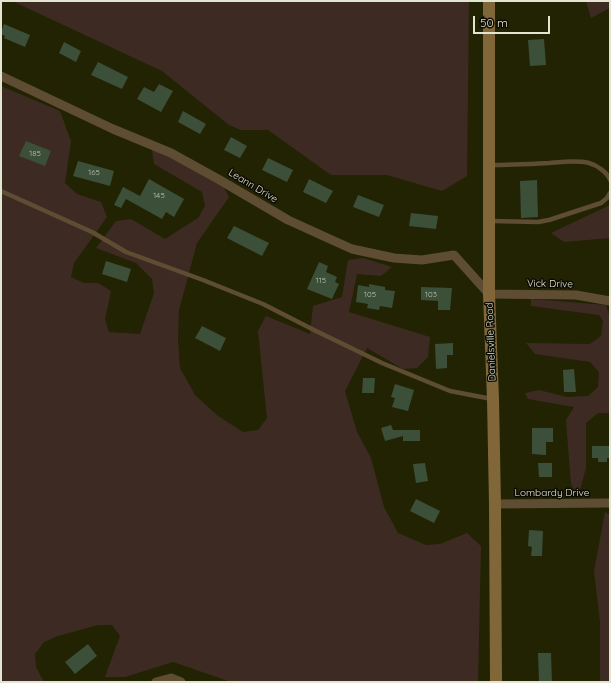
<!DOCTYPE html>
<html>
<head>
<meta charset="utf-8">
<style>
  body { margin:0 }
  #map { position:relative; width:611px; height:683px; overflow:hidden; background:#222303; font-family:Quicksand,sans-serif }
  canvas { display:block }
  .frame { position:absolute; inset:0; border:2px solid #e3e5d2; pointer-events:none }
  .scale { position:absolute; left:473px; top:16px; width:77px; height:18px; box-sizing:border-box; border:2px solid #e3e5d2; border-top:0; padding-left:5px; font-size:12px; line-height:14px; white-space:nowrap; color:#e3e5d2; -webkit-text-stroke:3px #0b0b02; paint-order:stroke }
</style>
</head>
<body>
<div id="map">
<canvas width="611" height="683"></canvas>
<div class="frame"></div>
<div class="scale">50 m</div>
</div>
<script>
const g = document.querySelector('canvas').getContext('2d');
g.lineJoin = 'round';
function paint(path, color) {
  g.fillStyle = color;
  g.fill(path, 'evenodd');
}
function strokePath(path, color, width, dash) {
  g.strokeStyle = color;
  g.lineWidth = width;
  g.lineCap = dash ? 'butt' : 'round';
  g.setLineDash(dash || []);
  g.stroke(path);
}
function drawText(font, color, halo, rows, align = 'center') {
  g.font = font + ' Quicksand,sans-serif';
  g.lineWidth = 3;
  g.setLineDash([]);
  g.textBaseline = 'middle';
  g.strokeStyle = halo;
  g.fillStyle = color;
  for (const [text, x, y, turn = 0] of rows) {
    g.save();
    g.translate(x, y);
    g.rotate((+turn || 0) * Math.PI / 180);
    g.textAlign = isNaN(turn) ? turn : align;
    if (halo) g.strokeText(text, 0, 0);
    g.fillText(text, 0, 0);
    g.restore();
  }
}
const green = new Path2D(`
  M12,1H469L467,176L442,191L387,175H331L268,130H241L229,125L162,71Z
  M586,1H610V8L591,18Z
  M1,86L60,111L71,141L65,183L77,194L101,202L107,217L74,263L71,277L84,283H98L111,291L105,319L109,332L140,334L154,293L152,279L136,263L96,248L116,221L131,219L165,239L198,218L205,206L202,192L154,164L152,150L160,148L224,188L229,197L197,243L179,310L178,339L180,368L195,395L218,416L243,432L258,430L267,418L258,331L266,316L310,334L313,306L342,297L348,260L363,258L392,267L381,276L357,274L349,312L430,337L428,357L417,368L403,369L367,348L345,391L357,432L371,458L384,507L398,533L426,545L440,544L467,533L481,546L478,682H231L173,662L125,677H105L120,636L112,625H98L58,636L44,642L35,654L36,667L44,682H6L1,680Z
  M610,205V238L564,242L551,233Z
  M531,299L606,305L610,318V413H598L586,423V468L578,497L571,484L566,420L574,407L528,399L525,393L539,390L567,397L588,396L598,387L599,372L590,362L535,354L526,343L590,344L601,336L603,321L599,315L531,306Z
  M605,512L610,515V682H600V622L594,571Z`);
const building = new Path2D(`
  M4,24L30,35L25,47L4,38L5,36L1,34V32Z
  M544,39L546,65L530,66L528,40Z
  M64,42L81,51L76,62L59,53Z
  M98,62L128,77L122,89L91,75Z
  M159,84L173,91L161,112L137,99L144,87L154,92Z
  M183,111L206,124L200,134L178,122Z
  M231,137L247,146L240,158L224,150Z
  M26,141L51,151L45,166L19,156Z
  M268,158L293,170L287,182L262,170Z
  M78,161L114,171L110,186L73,176Z
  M149,179L184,199L174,217L166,212L162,219L126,199L121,208L114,205L123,187L140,196Z
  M309,179L333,191L326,203L303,192Z
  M537,180L538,217L521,218L520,181Z
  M358,195L384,205L379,217L353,207Z
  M411,213L438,216L436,229L409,226Z
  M234,226L269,243L262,256L227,238Z
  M106,261L131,269L127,282L102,274Z
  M319,262L328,266L326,272L337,277L335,282L339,284L332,299L307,289Z
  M369,284L385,287V290L395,291L392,308L380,306L379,310L367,308L368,304L356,302L358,285L369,287Z
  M421,287L452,288L450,310H438V301L421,300Z
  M202,326L226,338L220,351L195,338Z
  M453,343V355H447V368L436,369L435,344Z
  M574,369L576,392H564L563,370Z
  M363,378H375L374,393H362Z
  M395,384L414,390L408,411L392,407L395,398L391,397Z
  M391,425L393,430H420V441H403V436L385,441L381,428Z
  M532,428H553V442H546V455L532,454Z
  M592,446H610V458H607V462H598V458H592Z
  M425,463L428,481L416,483L413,464Z
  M538,463H552V477H539Z
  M416,499L440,511L434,523L410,511Z
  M529,530L543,531L542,556H531L532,547L528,546Z
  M88,644L97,656L75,674L65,662Z
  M538,653H551L552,682H539Z`);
const lane = new Path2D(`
  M489,165C509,165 529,164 549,163C562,162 576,160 589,163C597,165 608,173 610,180
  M1,191L92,232L126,252L203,280L263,304L314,330L382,363L450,391L492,399
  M491,221L538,222L549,220L601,203L607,198L610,193`);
const street = new Path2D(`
  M1,76L113,129L171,153L218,179L288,220L332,240L352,249L394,258L422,260L454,255L489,294L576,295L610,301
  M495,504L610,503
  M156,682L171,678L181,682`);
const secondary = new Path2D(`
  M489,1V294L493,399L495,504L496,682`);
const numberNames = [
  ["185",35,154],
  ["165",94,173],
  ["145",159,196],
  ["115",321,281],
  ["105",370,295],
  ["103",431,295]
];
const streetNames = [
  ["Leann Drive",253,186,31],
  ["Vick Drive",550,284,1],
  ["Danielsville Road",491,342,-92],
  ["Lombardy Drive",552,493]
];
paint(green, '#3d2b23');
paint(building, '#3b4f39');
strokePath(lane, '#5e4d32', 4.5);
strokePath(street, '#5e4d32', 9);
strokePath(secondary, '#81663a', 12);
drawText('8px', '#b9c0ac', null, numberNames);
drawText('10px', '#e3e5d2', '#0b0b02', streetNames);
</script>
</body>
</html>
